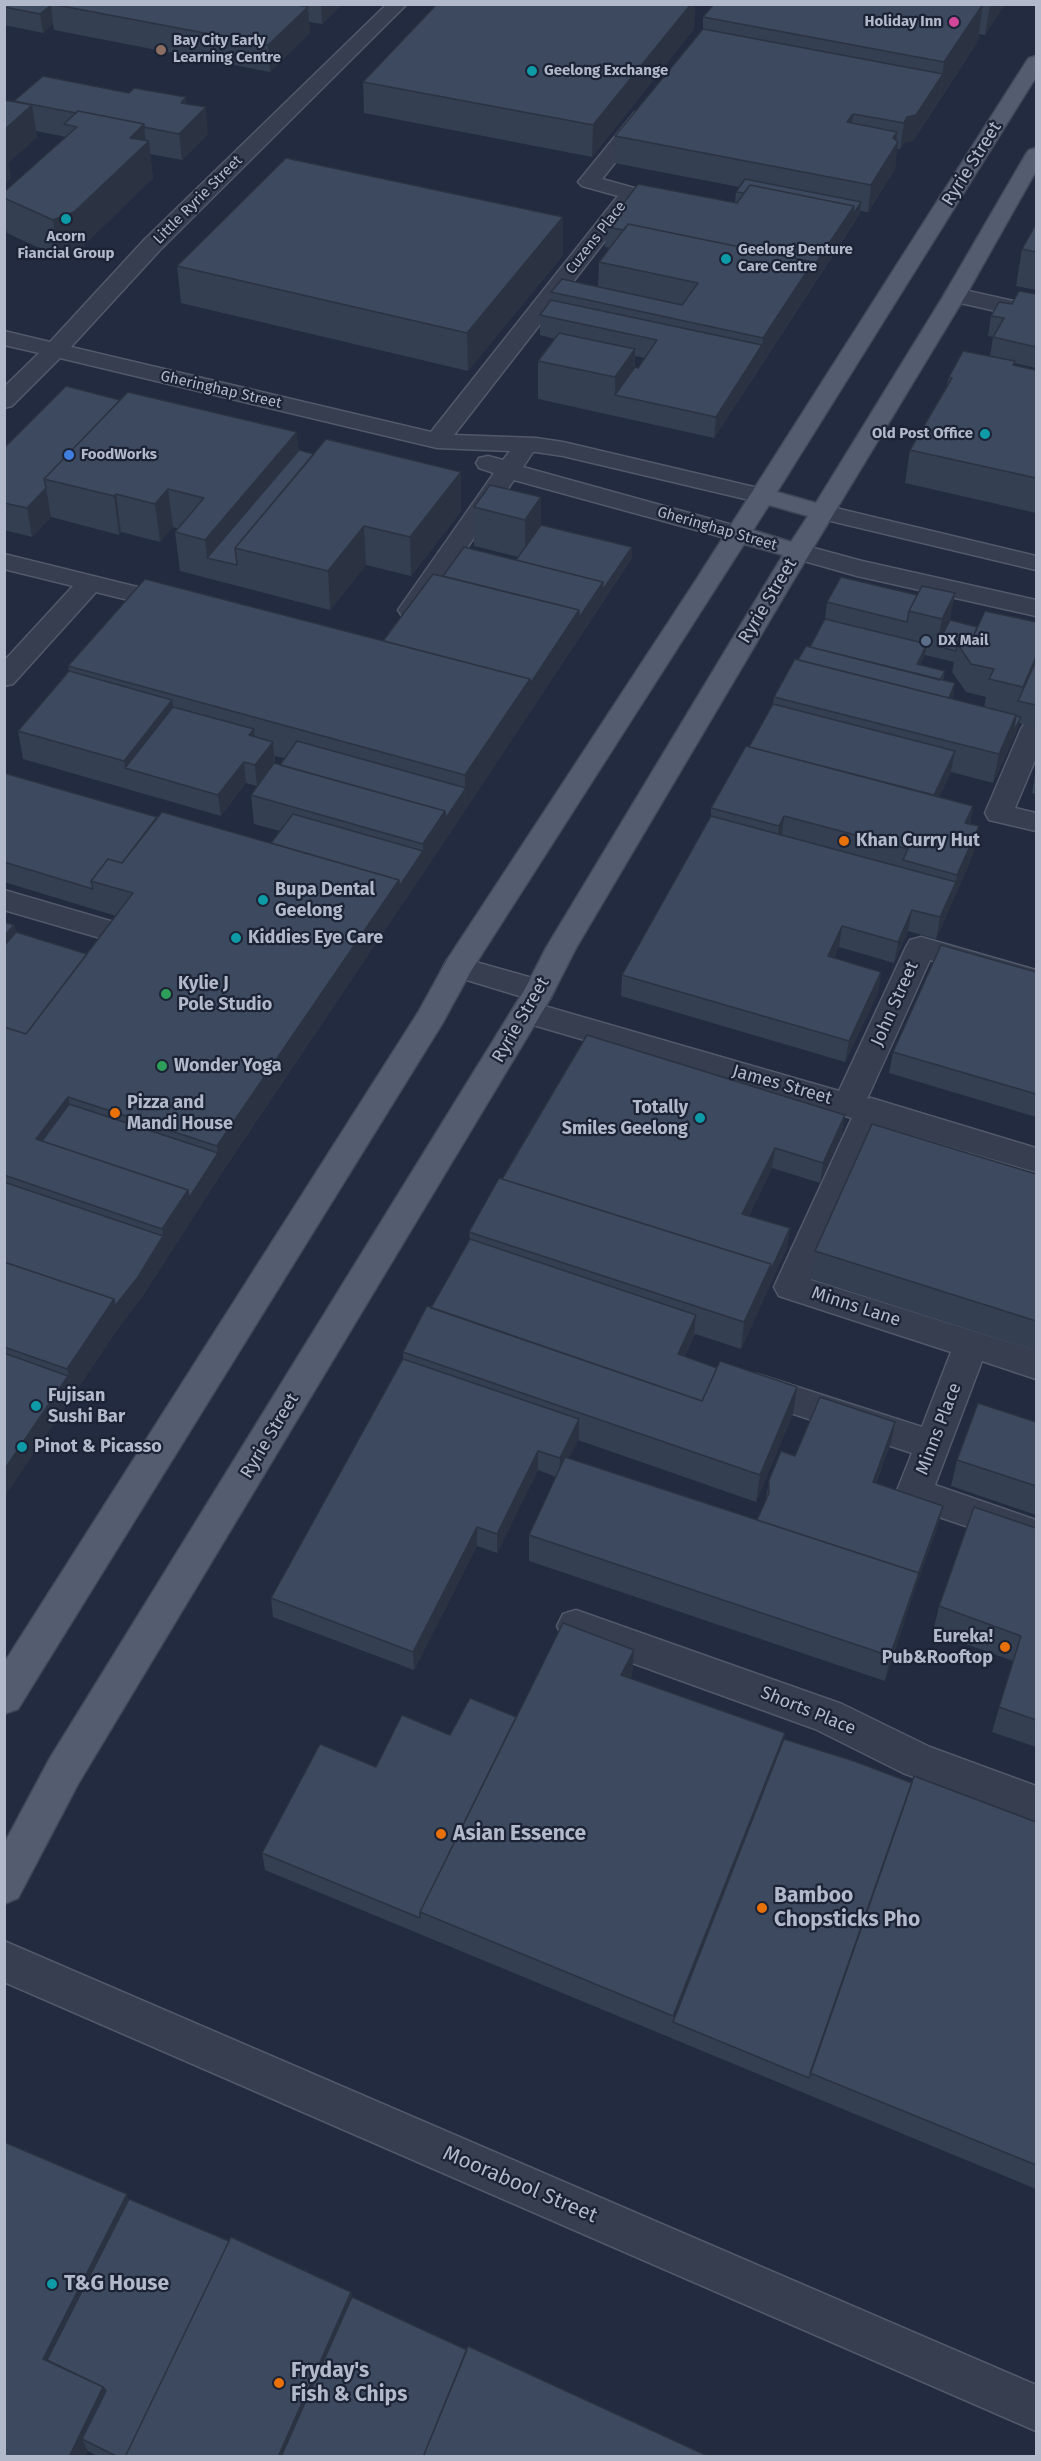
<!DOCTYPE html>
<html>
<head>
<meta charset="utf-8">
<style>
  body { margin:0 }
  #map { position:relative; width:1041px; height:2461px; overflow:hidden; background:#222b3f; font-family:"Fira Sans",sans-serif }
  canvas { display:block }
  .frame { position:absolute; inset:0; border:6px solid #b2b9ca; pointer-events:none }
</style>
</head>
<body>
<div id="map">
<canvas width="1041" height="2461"></canvas>
<div class="frame"></div>
</div>
<script>
const g = document.querySelector('canvas').getContext('2d');
g.lineJoin = 'round';
function strokePath(path, color, width, dash) {
  g.strokeStyle = color;
  g.lineWidth = width;
  g.lineCap = dash ? 'butt' : 'round';
  g.setLineDash(dash || []);
  g.stroke(path);
}
function paint(path, color) {
  g.fillStyle = color;
  g.fill(path, 'evenodd');
}
function drawText(font, color, halo, rows, align = 'center') {
  g.font = font + ' "Fira Sans",sans-serif';
  g.lineWidth = 4.5;
  g.setLineDash([]);
  g.textBaseline = 'middle';
  g.strokeStyle = halo;
  g.fillStyle = color;
  for (const [text, x, y, turn = 0] of rows) {
    g.save();
    g.translate(x, y);
    g.rotate((+turn || 0) * Math.PI / 180);
    g.textAlign = isNaN(turn) ? turn : align;
    if (halo) g.strokeText(text, 0, 0);
    g.fillText(text, 0, 0);
    g.restore();
  }
}
const minor = new Path2D(`
  M387,4H407L160,250L71,347L431,432L618,196L582,186L578,182L635,112H649L652,116L649,120L602,179L638,189L642,193L454,435L536,438L563,442L771,491L774,496L771,501L762,503L563,456L536,452H533L523,467L747,529L751,534L747,539L738,542L729,539L514,480L420,616L411,618L402,616L398,610L494,473L479,468L476,463L479,458L488,456L503,460L510,451L437,448L60,358L12,406L4,408V387L39,353L4,345V331L50,342L144,240Z
  M955,288L1036,306V320L947,300L944,295L947,290Z
  M823,505L1036,556V570L814,517L811,512L814,507Z
  M799,544L862,561L1036,600V616L857,576L790,557L786,552L790,547Z
  M4,554L186,599L190,604L186,609L177,612L96,592L13,684L4,686V661L73,586L4,569Z
  M1035,720L1036,758L1015,808L1036,813V831L989,820L985,813L1021,729L1025,723Z
  M4,890L124,925L129,932L124,939L114,942L4,910Z
  M921,937L1036,970V990L930,960L867,1099L871,1098L1036,1148V1172L880,1126L811,1280L1036,1351V1379L982,1361L935,1485L1036,1520V1550L901,1504L896,1493L912,1453L745,1398L740,1388L745,1378L757,1374L922,1427L951,1352L779,1296L774,1287L852,1118L516,1020L512,1012L516,1004L527,1001L839,1091L906,947L910,940Z
  M458,957L550,983L554,991L550,999L539,1002L447,974L443,967L447,960Z
  M576,1610L842,1704L930,1747L1036,1786V1822L903,1773L815,1729L563,1638L557,1626L563,1614Z
  M4,1941L1036,2385V2431L4,1982Z`);
const major = new Path2D(`
  M1036,56V77L777,492L816,503L944,295L1026,154L1029,150L1036,148V171L966,295L793,581L576,948L550,999L78,1784L18,1898L4,1904V1844L50,1758L525,989L546,948L783,555L744,544L471,971L442,1024L18,1709L4,1714V1663L419,1011L447,960L696,580L1026,62L1029,58ZM769,505L808,516L791,542L753,530Z`);
const wall = new Path2D(`
  M4,4H343L322,24L309,22L310,33L270,72L54,30L53,24L43,33L4,25Z
  M437,4H695L694,29L592,157L364,113L363,82Z
  M714,4H1005L985,35L979,34L978,41L913,141L904,143L900,149H897L895,169L868,212L860,211V213L852,226L714,438L538,399V361L555,339L540,335V315L551,300V292L598,287L599,262L610,248L605,247L606,227L737,203L735,202L736,192L739,187L614,163L615,136L703,29V17ZM635,356L645,358L638,368L635,367Z
  M14,102L187,104L208,134L182,160L150,154L153,178L80,249L58,257L7,233L4,219V192L66,137L36,131L37,137L8,163L11,178L4,183Z
  M1036,224V290L1016,286L1022,249Z
  M563,255L468,371L181,303L177,266Z
  M1036,294V368L1014,363V365L1036,370V513L905,483L910,450L947,385L949,377L990,356L993,337L988,336L991,316L1012,304Z
  M4,448L299,450L461,511L411,576L366,565L330,610L180,571L175,532L178,529L173,527L160,542L121,532L119,535L51,517L32,537L4,530Z
  M490,485L541,525L632,558L446,839L221,1174L142,1297L119,1327L4,1497V922L14,925L16,932L87,954L116,916L4,882V773L157,817L271,843L280,831L254,824L251,795L257,786L246,783L221,816L23,759L18,731L69,671L68,666L383,641L443,576L516,560L518,557L474,546V507ZM275,756L284,758L280,765L275,763Z
  M841,577L950,621L977,627L1036,622V728L1019,723L1018,728L993,783L951,772L939,797L973,806L970,824L973,855L936,939L908,931L894,963L839,947L834,958L881,972L878,993L845,1062L621,996L622,975L711,816V808L749,747L773,704L774,697L798,660L810,647L825,619L827,602ZM925,655L954,662L952,672L966,692L986,697L984,707L952,699L943,680L945,671L920,665Z
  M1036,769V794L1032,793Z
  M1036,972V1117L889,1073L893,1052Z
  M842,1135L820,1183L772,1168L749,1216L790,1228L787,1248L741,1349L695,1334L685,1356L793,1414L756,1502L578,1440L569,1458L757,1520L766,1499L769,1480L795,1456L895,1422L891,1442L876,1483L943,1506L938,1525L914,1592L885,1681L529,1561V1535L556,1477L538,1470L497,1553L477,1546L414,1670L273,1617L271,1598L403,1359V1352L431,1308L470,1239L469,1232L502,1179Z
  M1036,1174V1351L811,1279L815,1251Z
  M1036,1422V1515L951,1486L957,1460Z
  M1036,1528V1747L992,1732L1013,1661L933,1632L939,1606Z
  M634,1650L632,1675L630,1679L785,1733L784,1739L912,1783L1036,1822V2189L265,1870L262,1853L376,1767L450,1735L516,1717Z
  M129,2199L351,2292L352,2297L467,2350L710,2457H99L88,2451L4,2457Z`);
const shadedWall = new Path2D(`
  M321,4H343L322,24Z
  M691,4H695L694,29L592,157L593,125Z
  M983,4L978,41L939,100L944,62Z
  M990,4H1005L985,35Z
  M51,5L53,24L43,33L40,14Z
  M308,7L310,33L270,72L268,45Z
  M943,74L939,100L913,141L904,143L900,149L904,123L907,117Z
  M186,97L189,124L206,107L208,134L182,160L179,134L181,103Z
  M32,105L37,137L8,163L11,178L4,183V130Z
  M853,114L850,140L847,122Z
  M144,124L146,144L149,141L153,178L80,249L58,257L53,220L130,138Z
  M897,132L896,146L898,142L895,169L868,212L871,185L893,138Z
  M861,202L860,213L761,365L763,338L813,262L854,206Z
  M563,217V255L468,371L467,333Z
  M762,345L761,365L714,438L716,417Z
  M635,349L634,387L615,395V377Z
  M297,432L300,471L207,558L205,540Z
  M461,472V511L411,576L410,537Z
  M46,488L51,517L32,537L27,508Z
  M168,489L173,527L160,542L155,504Z
  M116,494L121,532L119,535L114,496Z
  M541,497V536L525,558V520Z
  M364,526L366,565L330,610L328,571Z
  M632,547V558L578,639L579,618L603,582Z
  M955,593L948,632L937,646L942,619Z
  M579,610L578,639L466,809L465,775L530,679Z
  M927,644L925,655L915,675L917,664Z
  M1036,657V673L1020,701L1023,687Z
  M955,683L952,705H945Z
  M172,700L176,728L125,768L124,761Z
  M1016,715L1013,732L1021,717L1018,728L993,783L999,754Z
  M254,729L256,750L249,735Z
  M273,742L275,763L257,787L255,765Z
  M955,751L951,772L927,823L930,802Z
  M244,762L246,783L221,816L218,795Z
  M466,788V809L221,1174L217,1146L399,880L423,851V844L445,811Z
  M973,806L968,834L965,823Z
  M784,816L781,845L776,855L779,826Z
  M979,826L973,855L952,903L957,875Z
  M956,882L952,903L936,939L940,917Z
  M912,910L908,931L894,963L898,942Z
  M14,925L20,953L4,973V936Z
  M842,926L839,947L825,977L828,956Z
  M881,972L878,993L845,1062L849,1041Z
  M68,1097L74,1125L38,1147L36,1139Z
  M845,1115L842,1135L820,1183L823,1163Z
  M775,1148L772,1168L740,1234L742,1214Z
  M218,1153L221,1174L142,1297L119,1327L73,1396L67,1369L114,1299L163,1236L162,1229L188,1190Z
  M790,1228L787,1248L741,1349L744,1322L771,1264Z
  M696,1315L694,1336L676,1374L678,1354Z
  M68,1376L73,1396L4,1497V1470Z
  M797,1387L793,1414L756,1502L760,1475Z
  M579,1419V1439L559,1478L560,1458Z
  M895,1422L891,1442L869,1501L873,1482Z
  M538,1451V1470L497,1553V1534Z
  M943,1506L938,1525L914,1592L885,1681L890,1656L919,1573Z
  M477,1527V1546L414,1670L413,1652Z
  M634,1650L632,1675L620,1700L621,1675Z
  M785,1733L781,1757L673,2022V2016Z
  M127,2194L134,2213L45,2363L43,2359Z
  M351,2292L354,2310L289,2457H278Z
  M103,2387L111,2403L82,2439L88,2451L85,2457H69Z`);
const building = new Path2D(`
  M4,4H51V5L40,14L4,7Z
  M51,4H293L308,7L268,45Z
  M437,4H691L593,125L363,82Z
  M714,4H983L944,62L703,17Z
  M703,29L943,74L916,115L907,117L904,123L853,114L847,122L897,132L893,138L898,142L871,185L615,136Z
  M43,76L129,93L134,88L186,97L181,103L206,107L179,134L144,127V124L78,111L76,113L14,101Z
  M4,100L32,105L4,130Z
  M78,111L144,124L130,138L149,141L74,212L53,220L4,198V192L77,127L64,124Z
  M286,158L563,217L467,333L177,266Z
  M745,179L861,202L853,215L854,206L750,185L744,193L736,192Z
  M638,184L737,203L750,185L854,206L812,269L813,262L628,224L624,230L606,227Z
  M628,224L813,262L763,338L551,292L562,279L682,305L698,283L599,262Z
  M1036,224V252L1022,249Z
  M1019,291L1036,294V347L993,337L1004,318L991,316L999,302L1012,304Z
  M551,300L762,345L716,417L615,395L635,367L638,368L657,340L540,315Z
  M559,333L635,349L615,377L538,361Z
  M963,351L1015,361L1013,365L1036,370V478L910,450L952,378L949,377Z
  M66,386L120,400L44,479L46,488L27,508L4,503V448Z
  M128,392L297,432L205,540L175,532L204,498L168,489L155,504L116,494L114,496L44,479Z
  M326,439L461,472L410,537L364,526L328,571L235,548Z
  M299,450L314,454L235,548L237,565L207,558Z
  M490,485L541,497L525,520L474,507Z
  M541,525L632,547L602,591L603,582L516,560Z
  M464,547L603,582L579,618V610L443,576Z
  M433,574L579,610L530,684V679L383,641Z
  M841,577L917,595L909,611L907,622L827,602Z
  M145,579L530,679L465,775L68,666Z
  M922,586L955,593L942,619L909,611Z
  M985,611L1036,622V657L1023,687L989,679L994,669L971,664L957,643L961,634L973,637Z
  M825,619L927,644L917,664L945,671L940,680L810,647Z
  M950,620L977,627L973,637L961,634L957,643L956,651L937,646Z
  M806,646L955,683L949,698L798,660Z
  M795,659L1016,715L999,754L774,697Z
  M1036,661V705L1018,701Z
  M69,671L172,700L124,761L18,731Z
  M773,704L955,751L934,795L749,747Z
  M173,707L254,729L249,735L273,742L255,765L244,762L218,795L125,768Z
  M1016,716L1021,717L1013,732Z
  M297,741L466,788L446,818L445,811L280,765Z
  M746,746L973,806L965,823L979,826L957,875L903,860L908,849L784,816L779,826L711,808Z
  M274,763L445,811L423,844L251,795Z
  M4,773L157,817L122,863L108,859L91,881L93,889L4,862Z
  M162,812L399,880L217,1146L68,1097L36,1139L188,1190L162,1229L4,1175V1027L26,1034L133,893L91,881L108,859L122,863Z
  M293,814L423,851L399,887V880L271,843Z
  M711,816L956,882L940,917L912,910L898,942L842,926L828,956L881,972L849,1041L622,975Z
  M4,922L14,925L4,936Z
  M16,932L87,954L26,1034L4,1027V946Z
  M941,945L1036,972V1094L893,1052Z
  M587,1035L845,1115L823,1163L775,1148L742,1214L790,1228L770,1272L771,1264L502,1179Z
  M69,1104L218,1153L189,1198L188,1190L42,1141Z
  M872,1124L1036,1174V1321L815,1251Z
  M499,1178L771,1264L744,1322L469,1232Z
  M4,1182L163,1236L138,1277L115,1306L114,1299L4,1262Z
  M470,1239L696,1315L678,1354L717,1368L702,1401L431,1308Z
  M4,1262L114,1299L67,1369L4,1347Z
  M427,1306L702,1401L720,1361L797,1387L760,1475L403,1352Z
  M4,1353L68,1376L4,1470Z
  M403,1359L579,1419L560,1458L538,1451L497,1534L477,1527L413,1652L271,1598Z
  M820,1397L895,1422L873,1482L943,1506L918,1575L919,1573L757,1520L769,1493V1480L781,1451L795,1456Z
  M978,1403L1036,1422V1486L957,1460Z
  M565,1457L919,1573L890,1656L529,1535Z
  M974,1507L1036,1528V1720L999,1707L1021,1636L939,1606Z
  M563,1623L634,1650L621,1675L785,1733L673,2016L420,1912Z
  M470,1698L516,1717L420,1912V1918L262,1853L320,1744L376,1767L402,1715L450,1735Z
  M784,1739L854,1761L912,1783L809,2078L673,2022Z
  M914,1776L1036,1822V2165L810,2073Z
  M4,2142L127,2194L43,2359L103,2387L69,2457H4Z
  M129,2199L229,2241L125,2457H118L82,2439L106,2391L103,2387L47,2360Z
  M231,2237L351,2292L278,2457H125Z
  M352,2297L467,2350L423,2457H281Z
  M468,2346L710,2457H423Z`);
const markers = [
  [954,22,6,"#d1479c"],
  [161,50,6,"#8d6e63"],
  [532,71,6,"#0f9aa8"],
  [66,219,6,"#0f9aa8"],
  [726,259,6,"#0f9aa8"],
  [985,434,6,"#0f9aa8"],
  [69,455,6,"#3f7fe0"],
  [926,641,6,"#5c6f8a"],
  [844,841,6,"#e8710a"],
  [263,900,6,"#0f9aa8"],
  [236,938,6,"#0f9aa8"],
  [166,994,6,"#2e9e5b"],
  [162,1066,6,"#2e9e5b"],
  [115,1113,6,"#e8710a"],
  [700,1118,6,"#0f9aa8"],
  [36,1406,6,"#0f9aa8"],
  [22,1447,6,"#0f9aa8"],
  [1005,1647,6,"#e8710a"],
  [441,1834,6,"#e8710a"],
  [762,1908,6,"#e8710a"],
  [52,2284,6,"#0f9aa8"],
  [279,2383,6,"#e8710a"]
];
const farPoinames = [
  ["Holiday Inn",942,22,"right"],
  ["Bay City Early",173,41],
  ["Learning Centre",173,58],
  ["Geelong Exchange",544,71],
  ["Acorn",66,237,"center"],
  ["Fiancial Group",66,254,"center"],
  ["Geelong Denture",738,250],
  ["Care Centre",738,267],
  ["Old Post Office",973,434,"right"],
  ["FoodWorks",81,455],
  ["DX Mail",938,641]
];
const farStreetnames = [
  ["Little Ryrie Street",198,200,-45],
  ["Cuzens Place",596,238,-52],
  ["Gheringhap Street",221,390,13],
  ["Gheringhap Street",717,529,16]
];
const streetNames = [
  ["Ryrie Street",972,164,-58],
  ["Ryrie Street",768,601,-59],
  ["John Street",895,1004,-66],
  ["Ryrie Street",521,1020,-60],
  ["James Street",782,1085,16],
  ["Minns Lane",856,1307,18],
  ["Minns Place",939,1429,-69],
  ["Ryrie Street",270,1436,-59],
  ["Shorts Place",808,1711,22]
];
const poiNames = [
  ["Khan Curry Hut",856,841],
  ["Bupa Dental",275,890],
  ["Geelong",275,911],
  ["Kiddies Eye Care",248,938],
  ["Kylie J",178,984],
  ["Pole Studio",178,1005],
  ["Wonder Yoga",174,1066],
  ["Pizza and",127,1103],
  ["Mandi House",127,1124],
  ["Totally",688,1108,"right"],
  ["Smiles Geelong",688,1129,"right"],
  ["Fujisan",48,1396],
  ["Sushi Bar",48,1417],
  ["Pinot & Picasso",34,1447],
  ["Eureka!",993,1637,"right"],
  ["Pub&Rooftop",993,1658,"right"]
];
const nearPoinames = [
  ["Asian Essence",453,1834],
  ["Bamboo",774,1896],
  ["Chopsticks Pho",774,1920],
  ["T&G House",64,2284],
  ["Fryday's",291,2371],
  ["Fish & Chips",291,2395]
];
const nearStreetnames = [
  ["Moorabool Street",520,2185,23]
];
strokePath(minor, '#51596a', 3);
strokePath(major, '#3f4758', 3);
paint(minor, '#363e4f');
paint(major, '#545d6f');
paint(wall, '#343f52');
paint(shadedWall, '#2b3342');
paint(building, '#3d495f');
strokePath(building, '#2b3342', 1.5);
for (const [x, y, r, color] of markers) {
  const dot = new Path2D();
  dot.arc(x, y, r, 0, 2 * Math.PI);
  g.fillStyle = color;
  g.fill(dot);
  strokePath(dot, '#1b2334', 2);
}
drawText('bold 15px', '#b2b9ca', '#1b2334', farPoinames, 'left');
drawText('15px', '#b2b9ca', '#1b2334', farStreetnames);
drawText('18px', '#b2b9ca', '#1b2334', streetNames);
drawText('bold 18px', '#b2b9ca', '#1b2334', poiNames, 'left');
drawText('bold 21px', '#b2b9ca', '#1b2334', nearPoinames, 'left');
drawText('21px', '#b2b9ca', '#1b2334', nearStreetnames);
</script>
</body>
</html>
